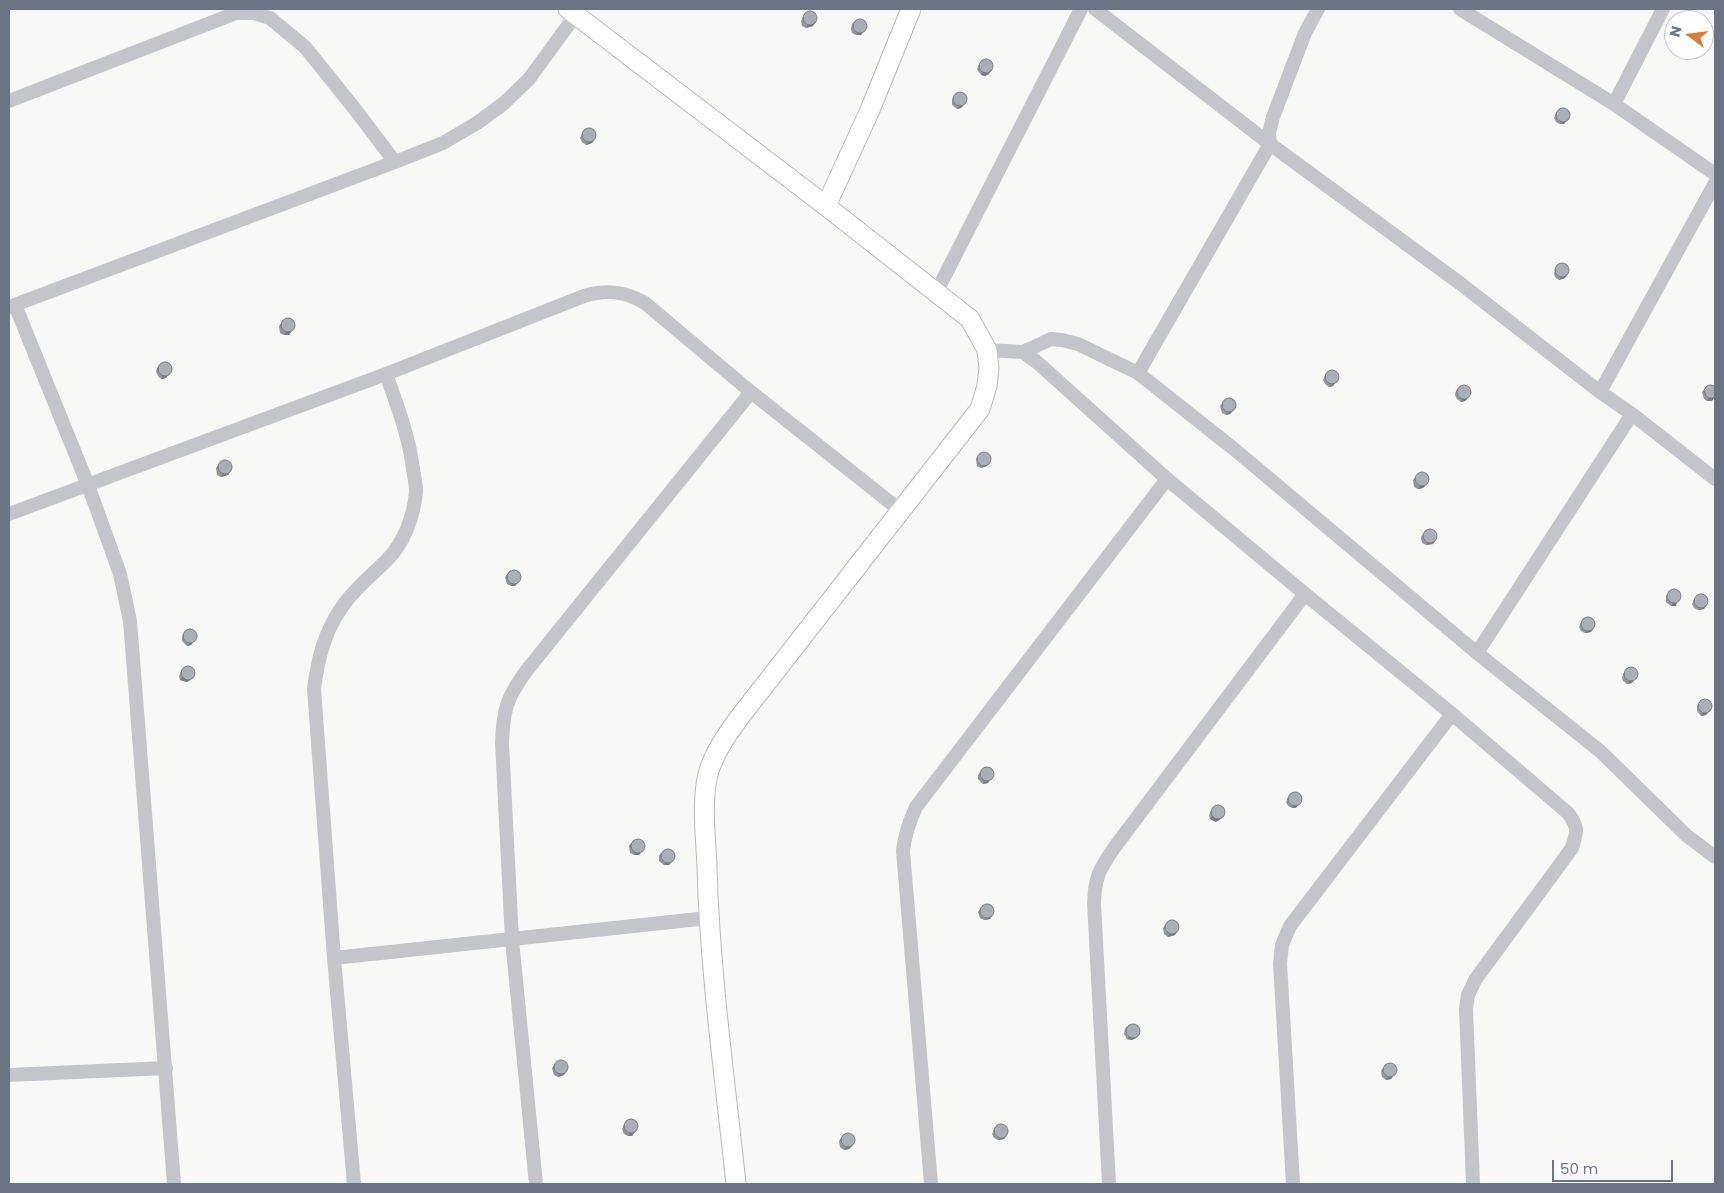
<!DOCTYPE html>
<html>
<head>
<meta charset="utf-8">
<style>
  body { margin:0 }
  #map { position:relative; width:1724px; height:1193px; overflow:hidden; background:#f8f9f7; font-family:Poppins,sans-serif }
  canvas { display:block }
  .frame { position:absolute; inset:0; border:10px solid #6b7485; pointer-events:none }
  .north { position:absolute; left:1664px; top:10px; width:50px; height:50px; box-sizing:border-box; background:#fff; border:1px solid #c4c7ce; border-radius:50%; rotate:285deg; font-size:14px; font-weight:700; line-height:20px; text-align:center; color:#6b7485 }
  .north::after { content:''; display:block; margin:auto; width:18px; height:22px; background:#d57e3b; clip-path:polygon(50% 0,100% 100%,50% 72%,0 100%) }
  .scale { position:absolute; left:1552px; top:1160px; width:121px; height:22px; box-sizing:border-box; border:2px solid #6b7485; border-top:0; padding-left:6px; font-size:15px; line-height:18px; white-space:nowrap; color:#6b7485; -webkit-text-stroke:4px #fff; paint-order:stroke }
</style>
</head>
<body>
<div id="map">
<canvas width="1724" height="1193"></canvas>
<div class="frame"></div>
<div class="north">N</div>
<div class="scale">50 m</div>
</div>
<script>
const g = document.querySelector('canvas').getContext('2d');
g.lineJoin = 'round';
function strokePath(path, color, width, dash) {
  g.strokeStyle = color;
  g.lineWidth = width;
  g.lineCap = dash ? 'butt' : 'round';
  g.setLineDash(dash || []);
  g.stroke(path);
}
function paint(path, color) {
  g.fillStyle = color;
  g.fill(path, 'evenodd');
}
const street = new Path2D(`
  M1095,9L1270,144L1461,284L1600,392L1632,414L1715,479
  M1460,9L1614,104L1715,174
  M9,101L236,13H254L270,18L305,47L354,108L395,162
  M1614,104L1663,9
  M936,293L1081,9
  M15,305L88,485L120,574L130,621L174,1184
  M9,307L395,162L443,143L477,123L503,104L529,79L580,9
  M987,350L1023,352L1038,363L1167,479L1305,594L1452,714L1568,813C1579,828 1577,831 1572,848L1475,980L1468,995L1466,1009L1473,1184
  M1023,352L1051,339L1062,340L1078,344L1138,373L1234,449L1477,653L1600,751L1686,835L1715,857
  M1138,373L1270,144L1269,133L1273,117L1305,33L1318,9
  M1600,392L1715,183
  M9,514L386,374L584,296C606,289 625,291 645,303L751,392L901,511
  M1477,653L1632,414
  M334,958L708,918
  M9,1075L166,1068
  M354,1184L334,958L314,689C318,658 324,633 342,607C354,589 372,575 387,560C404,543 414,516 416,491C416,484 414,476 413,469C409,436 397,405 386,374
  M536,1184L512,940L502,743C503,710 507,697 527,670L751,392
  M931,1184L903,851C905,834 909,822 916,807L1167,479
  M1109,1184L1094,903C1095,877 1099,870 1114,848L1305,594
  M1293,1184L1280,963L1282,945L1290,926L1452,714`);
const secondary = new Path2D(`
  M568,9L826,206L970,319L987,350L989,368L987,386L980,409L739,718C726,736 714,753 708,774C701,804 706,838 707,868C710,974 725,1079 736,1184
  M826,206L870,110L911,9`);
const wall = new Path2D(`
  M806,13L813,26L806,28L802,26L801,21Z
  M854,22L867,27L861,35H856L852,33L851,29L852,24Z
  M981,62L989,74L985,76L981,75L977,69Z
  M954,97L967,101L961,108L957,109L952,105V100Z
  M1559,109L1570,116L1564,124H1560L1556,122L1554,118Z
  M585,130L594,140L592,143L586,145L582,142L580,138Z
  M1558,265L1565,278L1559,280L1555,277L1554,273Z
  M284,320L295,326L289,335H284L280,333L279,326Z
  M159,365L172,370L166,378L161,379L158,376L156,372L157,368Z
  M1328,371L1339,378L1333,386L1329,387L1325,384L1323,380Z
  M1707,386L1712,401H1707L1704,399L1702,392Z
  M1458,388L1471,393L1465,401L1461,402L1457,399L1455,395L1456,391Z
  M1225,400L1236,406L1230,414L1226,415L1222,413L1220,406Z
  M980,453L987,466L981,468L977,466L976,459Z
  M221,462L230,472L228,475L221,477L217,475L216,468Z
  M1418,474L1429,481L1423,488L1418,489L1414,487L1413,480Z
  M1426,530L1433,544L1426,545L1422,543L1421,537Z
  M510,571L520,580L515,586H511L507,584L505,577Z
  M1671,591L1676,606H1671L1666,602V597Z
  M1697,595L1704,609L1698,610L1694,608L1692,604Z
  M1584,618L1593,629L1591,632L1585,633L1581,631L1579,627Z
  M184,634L197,637L191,645L187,646L182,641V637Z
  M184,667L190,680L187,682L180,680L179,676Z
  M1627,668L1637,675L1632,683L1627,684L1623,681L1622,677Z
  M1701,701L1712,707L1706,715L1701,716L1697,711V707Z
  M983,768L988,783L983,784L978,779V775Z
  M1290,794L1296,808H1292L1288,806L1286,802Z
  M1214,806L1224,815L1222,818L1216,822L1210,819L1209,815Z
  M631,843L644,849L639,855H634L630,853L629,846Z
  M661,853L675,857L669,865H664L659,861V856Z
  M983,905L992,916L990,919L984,920L980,918L978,912Z
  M1168,922L1177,932L1175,935L1168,937L1164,934L1163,928Z
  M1127,1026L1136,1038L1132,1040L1127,1039L1124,1034L1125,1029Z
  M557,1062L564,1075L558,1077L554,1075L552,1068Z
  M1383,1068L1396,1071L1391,1079L1386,1080L1382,1077L1381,1071Z
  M627,1120L638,1127L632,1136H628L624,1134L622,1129Z
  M997,1125L1006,1136L1004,1139L998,1140L994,1138L992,1134Z
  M844,1134L852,1146L849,1149L844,1150L840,1147L839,1141Z`);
const shadedWall = new Path2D(`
  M815,23L813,26L806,28L808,25Z
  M863,32L861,35H856L858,33Z
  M991,71L989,74L985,76L981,75L983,72Z
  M959,106H963L961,108L957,109Z
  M1562,121H1566L1564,124H1560Z
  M594,140L592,143L586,145L588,142Z
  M1567,275L1565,278L1559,280L1561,277Z
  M286,332H291L289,335H284Z
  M168,375L166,378L161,379L163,376Z
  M1335,383L1333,386L1329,387L1331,384Z
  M1709,398H1714L1712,401H1707Z
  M1462,399H1467L1465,401L1461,402Z
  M1228,412H1232L1230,414L1226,415Z
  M989,464L987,466L981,468L983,465Z
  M230,472L228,475L221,477L223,474Z
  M1420,486H1425L1423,488L1418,489Z
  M1435,541L1433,544L1426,545L1428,543Z
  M520,580L515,586H511L513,583Z
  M1673,603H1677L1676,606H1671Z
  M1706,606L1704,609L1698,610L1700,607Z
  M1593,629L1591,632L1585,633L1587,630Z
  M193,642L191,645L187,646L189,643Z
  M182,677L192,678L190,680L187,682L180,680Z
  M1634,680L1632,683L1627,684L1629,681Z
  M1703,713H1708L1706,715L1701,716Z
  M990,780L988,783L983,784L985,781Z
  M1294,805H1298L1296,808H1292Z
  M1224,815L1222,818L1216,822L1210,819L1212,816Z
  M644,849L639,855H634L636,852Z
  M666,862H671L669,865H664Z
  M992,916L990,919L984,920L986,918Z
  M1177,932L1175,935L1168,937L1170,934Z
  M1138,1036L1136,1038L1132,1040L1127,1039L1129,1037Z
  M566,1072L564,1075L558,1077L560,1074Z
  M1393,1076L1391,1079L1386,1080L1388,1077Z
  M630,1133H634L632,1136H628Z
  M1006,1136L1004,1139L998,1140L1000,1138Z
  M854,1143L849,1149L844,1150L846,1147Z`);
const building = new Path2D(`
  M803 18a7 7 0 1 1 14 0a7 7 0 1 1-14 0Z
  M853 26a7 7 0 1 1 14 0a7 7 0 1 1-14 0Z
  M979 66a7 7 0 1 1 14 0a7 7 0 1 1-14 0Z
  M953 99a7 7 0 1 1 14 0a7 7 0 1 1-14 0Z
  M1556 115a7 7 0 1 1 14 0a7 7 0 1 1-14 0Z
  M582 135a7 7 0 1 1 14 0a7 7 0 1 1-14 0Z
  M1555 270a7 7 0 1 1 14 0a7 7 0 1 1-14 0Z
  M281 325a7 7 0 1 1 14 0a7 7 0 1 1-14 0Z
  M158 369a7 7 0 1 1 14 0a7 7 0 1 1-14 0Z
  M1325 377a7 7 0 1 1 14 0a7 7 0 1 1-14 0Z
  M1711,385L1715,386V396L1714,398H1709L1706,396L1704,390L1707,386Z
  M1457 392a7 7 0 1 1 14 0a7 7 0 1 1-14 0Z
  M1222 405a7 7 0 1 1 14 0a7 7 0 1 1-14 0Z
  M977 459a7 7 0 1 1 14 0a7 7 0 1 1-14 0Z
  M218 467a7 7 0 1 1 14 0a7 7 0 1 1-14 0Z
  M1415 479a7 7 0 1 1 14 0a7 7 0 1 1-14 0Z
  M1423 536a7 7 0 1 1 14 0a7 7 0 1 1-14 0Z
  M507 577a7 7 0 1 1 14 0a7 7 0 1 1-14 0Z
  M1667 596a7 7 0 1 1 14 0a7 7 0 1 1-14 0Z
  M1694 601a7 7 0 1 1 14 0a7 7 0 1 1-14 0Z
  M1581 624a7 7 0 1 1 14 0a7 7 0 1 1-14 0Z
  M183 636a7 7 0 1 1 14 0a7 7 0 1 1-14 0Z
  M181 673a7 7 0 1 1 14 0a7 7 0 1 1-14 0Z
  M1624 674a7 7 0 1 1 14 0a7 7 0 1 1-14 0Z
  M1698 706a7 7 0 1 1 14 0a7 7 0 1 1-14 0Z
  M980 774a7 7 0 1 1 14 0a7 7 0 1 1-14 0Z
  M1288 799a7 7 0 1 1 14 0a7 7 0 1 1-14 0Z
  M1211 812a7 7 0 1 1 14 0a7 7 0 1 1-14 0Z
  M631 846a7 7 0 1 1 14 0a7 7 0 1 1-14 0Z
  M661 856a7 7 0 1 1 14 0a7 7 0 1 1-14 0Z
  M980 911a7 7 0 1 1 14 0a7 7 0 1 1-14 0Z
  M1165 927a7 7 0 1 1 14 0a7 7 0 1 1-14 0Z
  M1126 1031a7 7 0 1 1 14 0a7 7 0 1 1-14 0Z
  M554 1067a7 7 0 1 1 14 0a7 7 0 1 1-14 0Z
  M1383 1070a7 7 0 1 1 14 0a7 7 0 1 1-14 0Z
  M624 1126a7 7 0 1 1 14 0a7 7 0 1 1-14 0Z
  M994 1131a7 7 0 1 1 14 0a7 7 0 1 1-14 0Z
  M841 1140a7 7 0 1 1 14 0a7 7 0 1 1-14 0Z`);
strokePath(secondary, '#b6b9be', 21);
strokePath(street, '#c3c5ca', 14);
strokePath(secondary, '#fff', 19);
paint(wall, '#92969d');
paint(shadedWall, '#777a80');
paint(building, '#aaafb7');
strokePath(building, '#777a80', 1);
</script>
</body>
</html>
